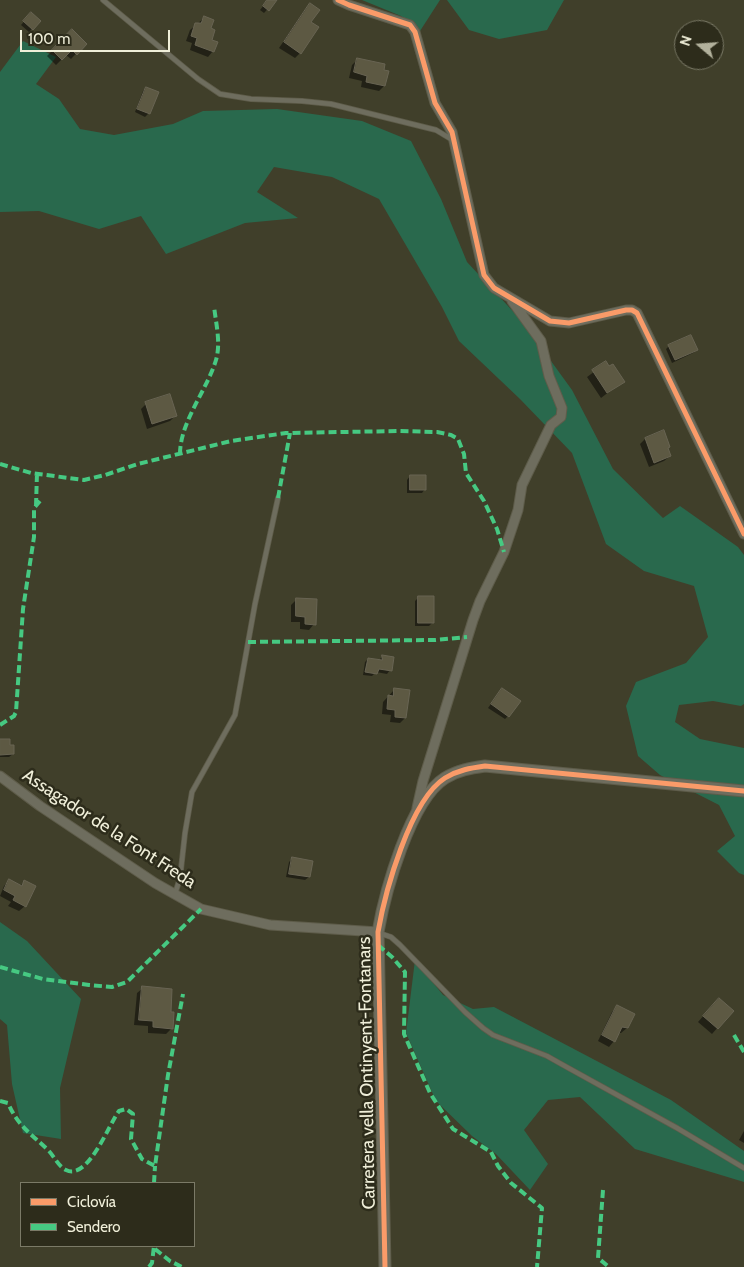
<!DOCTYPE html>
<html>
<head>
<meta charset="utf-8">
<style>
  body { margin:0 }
  #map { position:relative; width:744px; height:1267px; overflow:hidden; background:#403f2a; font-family:Cabin,sans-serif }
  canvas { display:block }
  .legend { position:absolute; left:20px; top:1182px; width:175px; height:65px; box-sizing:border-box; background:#2d2c1b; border:1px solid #7b7a67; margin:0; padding:6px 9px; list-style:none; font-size:15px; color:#f0efd9 }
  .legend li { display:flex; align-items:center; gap:10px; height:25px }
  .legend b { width:25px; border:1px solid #7b7a67 }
  .north { position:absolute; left:674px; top:20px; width:50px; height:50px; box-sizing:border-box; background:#2d2c1b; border:1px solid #7b7a67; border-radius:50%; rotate:288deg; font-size:14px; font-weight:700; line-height:20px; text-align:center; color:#f0efd9 }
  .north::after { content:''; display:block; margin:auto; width:18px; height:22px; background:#b2b19c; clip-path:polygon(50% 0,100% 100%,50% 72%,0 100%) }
  .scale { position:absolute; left:20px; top:30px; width:150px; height:22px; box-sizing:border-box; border:2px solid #f0efd9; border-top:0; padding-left:6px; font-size:15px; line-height:18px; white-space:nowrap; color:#f0efd9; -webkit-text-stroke:4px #2d2c1b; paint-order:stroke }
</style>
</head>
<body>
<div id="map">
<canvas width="744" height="1267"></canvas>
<ul class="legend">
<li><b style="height:6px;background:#fa9b69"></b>Ciclovía</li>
<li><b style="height:6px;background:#46c982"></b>Sendero</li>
</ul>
<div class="north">N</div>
<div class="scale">100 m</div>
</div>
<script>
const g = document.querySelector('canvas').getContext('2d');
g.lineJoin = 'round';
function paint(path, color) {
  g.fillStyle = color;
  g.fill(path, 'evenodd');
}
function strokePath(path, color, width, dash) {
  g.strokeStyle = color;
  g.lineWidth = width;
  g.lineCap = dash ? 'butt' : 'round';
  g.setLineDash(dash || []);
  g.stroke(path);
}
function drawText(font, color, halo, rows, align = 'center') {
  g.font = font + ' Cabin,sans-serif';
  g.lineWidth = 5;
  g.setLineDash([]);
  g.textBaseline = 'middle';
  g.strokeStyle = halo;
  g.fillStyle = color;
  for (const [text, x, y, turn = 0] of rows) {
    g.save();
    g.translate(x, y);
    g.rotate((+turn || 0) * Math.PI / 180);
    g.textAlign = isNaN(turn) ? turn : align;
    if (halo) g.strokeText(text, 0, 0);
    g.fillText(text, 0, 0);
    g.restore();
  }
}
const green = new Path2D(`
  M362,0H440L420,31L401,16Z
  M447,0H564L547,30L499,39L469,30Z
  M23,41L56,57L36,84L59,99L80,129L114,135L173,124L203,111L277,109L362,121L411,141L441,199L467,262L522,321L572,390L613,469L663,518L680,506L738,547L744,555V704L741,706L713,701L679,705L675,722L700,739L744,748V875L739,873L717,851L735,836L719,805L660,775L638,756L626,706L636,682L686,663L708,637L694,586L644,571L606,544L572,453L520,399L459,341L442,307L379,199L332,177L274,167L257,192L298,218L245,223L166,254L141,216L99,229L39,211L0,212V72Z
  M0,922L27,941L81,999L60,1088L61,1139L23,1133L12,1084L7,1025L0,1019Z
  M415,960L443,995L473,1009L494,1007L671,1100L744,1151V1182L635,1149L580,1097L548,1100L524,1130L548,1164L530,1190L496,1154L472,1136L436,1101L406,1033Z`);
const shadow = new Path2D(`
  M268,0H276L264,13L260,10Z
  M310,5V23L300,53L295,58L279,48L305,10Z
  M31,14L39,21L29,32L21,25Z
  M204,18L210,29L213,51L208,57L190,50L192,43L186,41L190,30Z
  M72,31L85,44L71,59L66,55L56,65L47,56Z
  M358,59L384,86L379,91L361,87L362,81L349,78L352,65Z
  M146,88L149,113L145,117L135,112L143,91Z
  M669,346L697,350L693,353L672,363L666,349Z
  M606,363L623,381L601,398L587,377Z
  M146,404L176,415L170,421L147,429L141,409Z
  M645,439L667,449L670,456L664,461L649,467L640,444Z
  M410,476L425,489L422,493H407V480Z
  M419,597L433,622L429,626H415V601Z
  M297,599L314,624L309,630L300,629V622H291V605Z
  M383,656L390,670L387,674L376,672L372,676L363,675L365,662L368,659L379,660Z
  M394,690L405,718L400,723L390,722L391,715L382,714L383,702Z
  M499,693L508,716L505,719L488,708Z
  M0,741L9,747L13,754L9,757H0Z
  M293,858L309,877L305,880L286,877L289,862Z
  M9,881L20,886L25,882V906L19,911L8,906L11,902L0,896L4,886Z
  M143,988L169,1013L171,1029L166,1034L148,1033V1026L134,1025L137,993Z
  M713,1005L732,1011L712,1034L698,1022Z
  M617,1007L627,1028L621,1033H618L614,1041L609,1047L598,1041L612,1012Z
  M744,1131V1143L739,1140Z`);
const building = new Path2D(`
  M267,0H277L269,11L263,6Z
  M310,3L320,10L311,22L319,27L301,54L284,42Z
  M31,12L41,21L33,30L23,21Z
  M204,16L214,20L211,28L215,30L212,40L218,42L214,52L195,45L197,38L191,36L195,23H201Z
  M72,29L87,44L77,55L72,50L62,60L52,50Z
  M357,58L385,64L384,70L389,71L385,86L366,82L367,76L354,72Z
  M146,87L159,92L150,114L137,109Z
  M691,335L698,350L675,360L668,345Z
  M606,361L609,366L613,364L625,382L607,393L592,370Z
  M170,394L177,416L152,424L145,402Z
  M664,430L670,447L668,448L671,456L654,463L645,438Z
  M410,475H426V490H410Z
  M418,596H434V623H418Z
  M296,598L317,599L316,625L305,624V617L296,616Z
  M382,655L394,657L392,671L379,669L377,674L365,672L368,658L382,660Z
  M394,688L410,690L406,718L395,717V710L387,709L388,695L393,696Z
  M502,688L521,701L509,717L491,704Z
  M0,739H10V745H14V754L0,755Z
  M292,857L313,861L310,877L289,874Z
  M9,879L22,886L24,880L36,886L26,907L13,900L15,896L4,890Z
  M142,986L172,989L171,1012H174L173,1029L153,1027V1021L139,1020Z
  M719,998L734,1011L718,1029L703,1016Z
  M617,1005L635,1014L628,1028L622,1027L615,1042L602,1035Z`);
const service = new Path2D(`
  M103,0L198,79L220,94L251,99L302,101L331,104L436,130L451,139
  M175,894L180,878L185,833L192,792L235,715L255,604L278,498
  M379,933L391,937L400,945L465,1012L483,1028L493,1035L547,1056L563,1065L677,1128L744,1168`);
const minor = new Path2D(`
  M338,0L349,5L410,25L415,32L435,103L452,132L484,275L494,288L550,321L569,323L626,310H632L637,313L744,534
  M0,776L40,806L155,883L201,909L270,925L378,932
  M417,808L423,781L473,620L480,601L504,552L518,510L522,485L551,425L561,417L562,408L549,376L541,341L512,301`);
const tertiary = new Path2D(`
  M385,1267L378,932C385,892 410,800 445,778C458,770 471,768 485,766L744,791`);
const quiet = new Path2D(`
  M180,454C180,422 207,390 216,360C221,343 216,324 214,306
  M0,464L31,473L84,480L105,475L138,464L231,441L286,433L399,431L437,432L451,435L458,439L464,454L466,473L484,501L497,529L504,552
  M278,498L290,433
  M36,506L37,473
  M248,642L435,640L467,637
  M0,725L14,716L16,712L23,609L34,537V508L40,501
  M378,945L392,957L405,972L404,1034L430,1093L453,1129L491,1152L498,1166L511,1183L542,1208L537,1267
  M0,967L43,979L89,985L112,987L127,982L201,909
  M734,1035L744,1052
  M0,1101L8,1103C18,1126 30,1133 48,1150C54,1156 58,1166 66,1170C88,1181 109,1124 119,1111L126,1109L133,1114L131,1139L142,1159L155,1166L168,1075L183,994
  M154,1183L155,1166
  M603,1190L598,1258L609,1267
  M155,1249L170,1261L182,1267
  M149,1267L152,1263L154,1246`);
const cycleway = new Path2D(`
  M338,0L349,5L410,25L415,32L435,103L452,132L484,275L494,288L550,321L569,323L626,310H632L637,313L744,534
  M385,1267L378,932C385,892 410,800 445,778C458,770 471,768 485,766L744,791`);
const streetNames = [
  ["Assagador de la Font Freda",109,829,33],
  ["Carretera vella Ontinyent-Fontanars",367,1073,-91]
];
paint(green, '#29694d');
paint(shadow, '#0007');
paint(building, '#5d5943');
strokePath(building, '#686453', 1);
strokePath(service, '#5e5c4a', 6);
strokePath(minor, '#5e5c4a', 11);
strokePath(tertiary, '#5e5c4a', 13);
strokePath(service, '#6e6d5e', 4.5);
strokePath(minor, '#6e6d5e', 9);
strokePath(tertiary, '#6e6d5e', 11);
strokePath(quiet, '#46c982', 4, [8, 4]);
strokePath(cycleway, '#fa9b69', 5);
drawText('18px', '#f0efd9', '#2d2c1b', streetNames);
</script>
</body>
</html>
